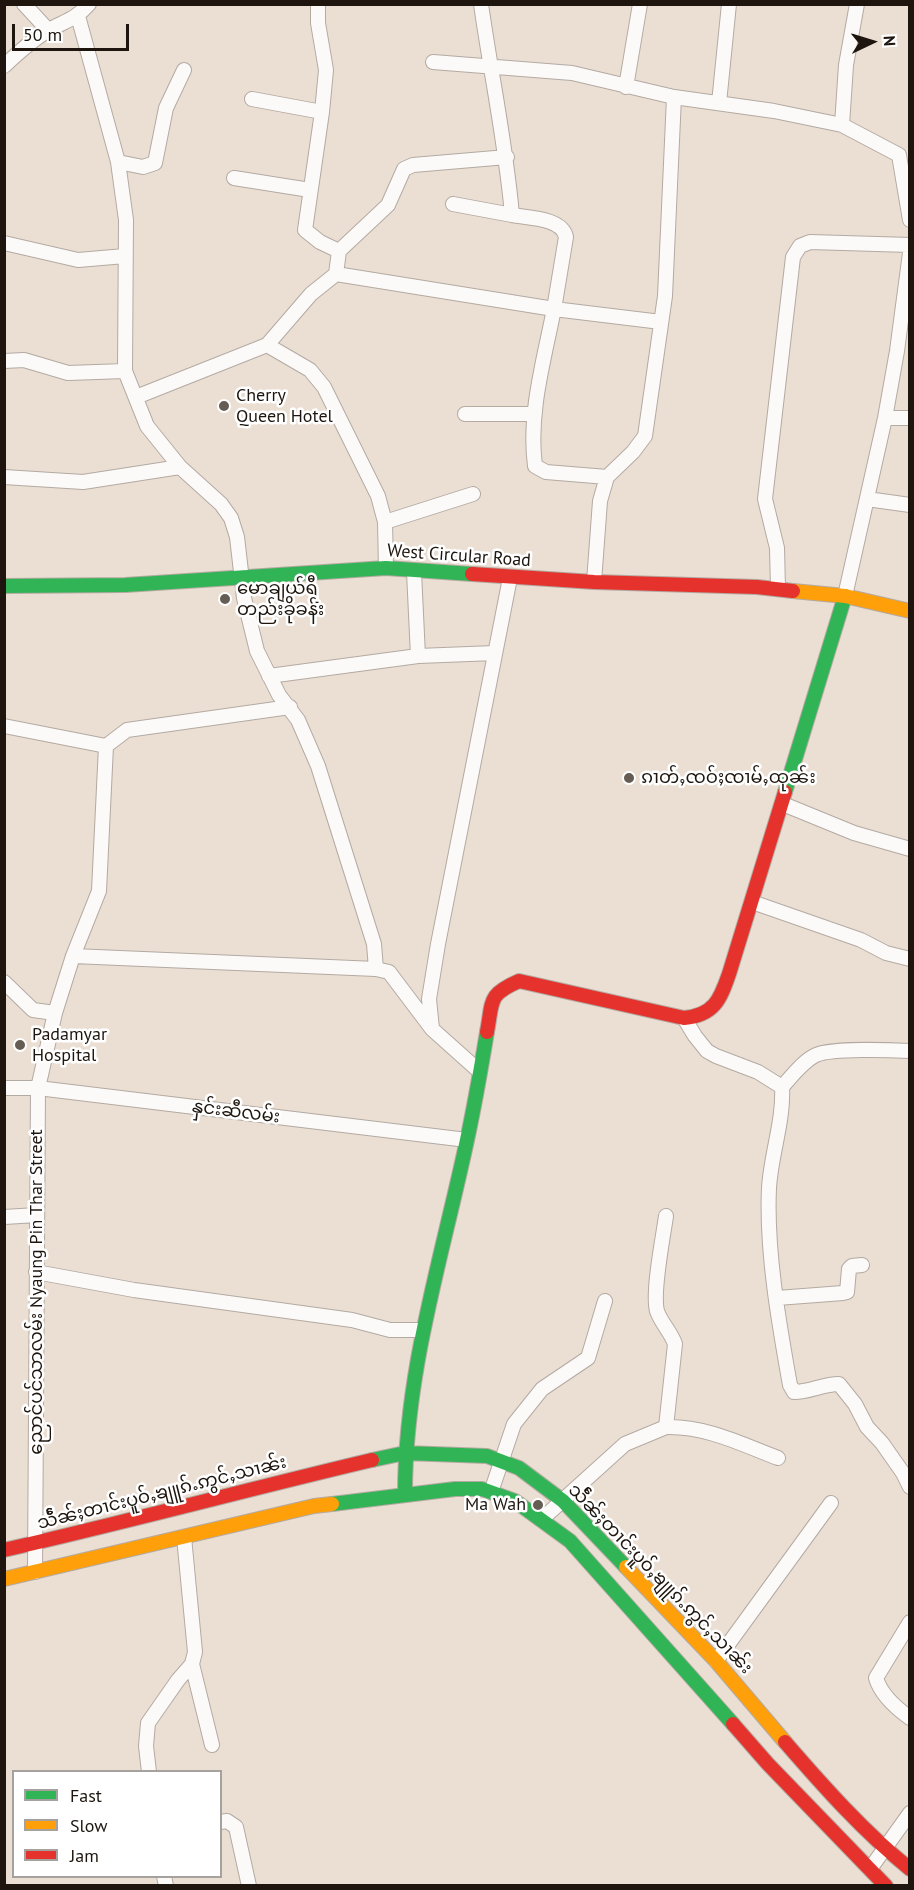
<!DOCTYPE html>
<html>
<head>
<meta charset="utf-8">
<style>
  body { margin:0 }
  #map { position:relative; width:914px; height:1890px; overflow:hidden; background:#ebdfd4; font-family:"PT Sans",sans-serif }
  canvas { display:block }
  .frame { position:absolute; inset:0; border:6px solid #1d150e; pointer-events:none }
  .legend { position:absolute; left:12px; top:1770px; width:210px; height:108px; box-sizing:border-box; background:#fff; border:2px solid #a5a19f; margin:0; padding:8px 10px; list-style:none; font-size:18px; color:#1d150e }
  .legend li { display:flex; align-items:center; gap:12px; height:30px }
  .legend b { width:30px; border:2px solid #a5a19f }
  .north { position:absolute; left:842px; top:12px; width:60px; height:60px; -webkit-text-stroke:4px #fff; paint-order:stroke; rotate:86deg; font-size:16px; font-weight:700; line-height:24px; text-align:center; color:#1d150e }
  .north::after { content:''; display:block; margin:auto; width:21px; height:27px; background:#1d150e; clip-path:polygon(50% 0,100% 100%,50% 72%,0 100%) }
  .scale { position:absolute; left:12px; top:24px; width:117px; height:27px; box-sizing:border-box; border:3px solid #1d150e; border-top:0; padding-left:8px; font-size:18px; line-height:21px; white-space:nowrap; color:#1d150e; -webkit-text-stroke:4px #fff; paint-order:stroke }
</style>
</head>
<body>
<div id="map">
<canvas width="914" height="1890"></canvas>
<div class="frame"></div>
<ul class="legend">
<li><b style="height:8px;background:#30b455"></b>Fast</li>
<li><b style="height:8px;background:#ff9f0a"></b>Slow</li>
<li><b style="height:8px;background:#e5322d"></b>Jam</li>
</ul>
<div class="north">N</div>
<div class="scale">50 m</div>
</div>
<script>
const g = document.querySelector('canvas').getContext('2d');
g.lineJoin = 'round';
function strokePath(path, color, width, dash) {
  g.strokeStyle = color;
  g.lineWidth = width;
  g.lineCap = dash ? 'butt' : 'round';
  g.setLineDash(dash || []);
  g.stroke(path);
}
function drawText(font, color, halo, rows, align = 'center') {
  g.font = font + ' "PT Sans","Noto Sans Myanmar",sans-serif';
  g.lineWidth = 5;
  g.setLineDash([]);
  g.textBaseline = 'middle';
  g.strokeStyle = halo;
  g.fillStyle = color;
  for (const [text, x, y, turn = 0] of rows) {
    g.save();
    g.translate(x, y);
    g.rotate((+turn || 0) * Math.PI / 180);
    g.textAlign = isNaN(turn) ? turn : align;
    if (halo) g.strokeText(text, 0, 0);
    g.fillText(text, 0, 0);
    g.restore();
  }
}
const street = new Path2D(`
  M24,4L48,30
  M318,4V23L326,70L322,112L305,230L320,242L339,251
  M481,4C491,75 506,144 512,215C529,218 562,218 566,237L554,309L661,322
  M857,4L846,65L842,125L899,155L910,220
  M78,16L118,162L126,220L125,371L147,426L180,467L221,504L231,518L237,537L244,598L257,651L279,695L298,720L318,766L374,944L376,969L389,972L432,1029
  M433,62L572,73L674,97L774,111L842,125
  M4,66C18,53 33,39 49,30C65,21 76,19 89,4
  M626,87L640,4
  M252,99L322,112
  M719,103L729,4
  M118,162L143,167L155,163L166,108L184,70
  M234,178L310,190
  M453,204L512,215
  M4,243L78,260L125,256
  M336,274L339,251L388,205L404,169L413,165L507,157
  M267,345L311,294L336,274L554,309C544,360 528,414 535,466L546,472L607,477L600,501L594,582
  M4,361L24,360L68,373L125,371
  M136,397L267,345L310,370L324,387L378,496L385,522L386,568
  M465,414H534
  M885,418H910
  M4,477L83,482L180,467
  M607,477L633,452L645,436L665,296L674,97
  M867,499L910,505
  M385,522L473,494
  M414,572L418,656
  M778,589L777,548L765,499L793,257L800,246L810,242L910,245
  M845,596L885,418L897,351L910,253
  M269,676L418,656L495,653
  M4,726L106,746L127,730L290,707
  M783,804L854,833L910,849
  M752,902L861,940L886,953L910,959
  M73,956L376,969
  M4,982L33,1010L55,1013
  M684,1018L695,1036L707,1051L716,1056L758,1072L782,1087C784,1120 771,1154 769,1188C766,1250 779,1324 790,1385L794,1392C810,1392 823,1384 839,1384L855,1404L867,1427L882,1443L903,1473L910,1487
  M479,1071L432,1029L429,999L438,944L510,578
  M782,1087C792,1076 803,1061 816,1055C832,1048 890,1050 910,1051
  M4,1088H38L467,1140
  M4,1217L37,1215
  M36,1272L134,1290L352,1320L390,1330H422
  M777,1298L843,1293L847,1292L849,1269L852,1266L862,1265
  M666,1427C706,1426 741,1444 778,1458
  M491,1492L514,1424L542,1389L588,1358L605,1301
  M542,1519L625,1444L666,1427L675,1344C671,1332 661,1323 657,1311C652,1292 663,1238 666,1216
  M35,1572L38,1088L55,1013L73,956L99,891L106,746
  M910,1622L876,1678C881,1695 896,1708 910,1718
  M716,1661L831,1503
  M192,1664L212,1745
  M149,1772L146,1746L148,1723L178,1680L192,1664L195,1652L184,1537
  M220,1822L227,1821L236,1827L249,1886
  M870,1869L910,1813
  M164,1876L166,1886`);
const fast = new Path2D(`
  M4,586L125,585L386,568L472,574
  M785,792L845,596
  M372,1460L405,1453L487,1456L519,1468L563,1501L626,1567
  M405,1494C405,1371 442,1258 467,1140C475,1104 481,1068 487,1032
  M332,1504L455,1489H482L515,1501L570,1541L733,1724`);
const slow = new Path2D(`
  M793,591L845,596L910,611
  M626,1567L716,1661L785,1742
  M4,1579L314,1506L332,1504`);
const jam = new Path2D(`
  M472,574L594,582L757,587L793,591
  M487,1032C493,1001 487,995 519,981L684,1018C714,1015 720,1000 729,974L785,792
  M4,1550C127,1522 249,1489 372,1460
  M733,1724L768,1764L886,1886
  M785,1742C824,1787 864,1832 910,1869`);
const markers = [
  [224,406,6,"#655c53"],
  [225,599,6,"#655c53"],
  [629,778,6,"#655c53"],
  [20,1045,6,"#655c53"],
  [538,1505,6,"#655c53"]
];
const poiNames = [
  ["Cherry",236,396],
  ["Queen Hotel",236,417],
  ["မောချယ်ရီ",237,589],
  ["တည်းခိုခန်း",237,610],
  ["ၵၢတ်ႇၸဝ်ႈၸၢမ်ႇထုၼ်း",641,778],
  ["Padamyar",32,1035],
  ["Hospital",32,1056],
  ["Ma Wah",526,1505,"right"]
];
const streetNames = [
  ["West Circular Road",459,556,4],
  ["နှင်းဆီလမ်း",236,1112,7],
  ["ညောင်ပင်သာလမ်း Nyaung Pin Thar Street",37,1292,-90],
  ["သဵႅၼ်ႈတၢင်းပူဝ်ႇၶျူၵ်ႉဢွင်ႇသၢၼ်း",162,1493,-14],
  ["သဵႅၼ်ႈတၢင်းပူဝ်ႇၶျူၵ်ႉဢွင်ႇသၢၼ်း",660,1579,46]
];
strokePath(street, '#b3aaa2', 16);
strokePath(fast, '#b3aaa2', 16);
strokePath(slow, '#b3aaa2', 16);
strokePath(jam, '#b3aaa2', 16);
strokePath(street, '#fcfaf9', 14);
strokePath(fast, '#30b455', 14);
strokePath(slow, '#ff9f0a', 14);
strokePath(jam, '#e5322d', 14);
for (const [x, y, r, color] of markers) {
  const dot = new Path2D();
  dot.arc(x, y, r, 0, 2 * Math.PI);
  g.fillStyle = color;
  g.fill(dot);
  strokePath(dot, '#fff', 2);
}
drawText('18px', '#1d150e', '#fff', poiNames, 'left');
drawText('18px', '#1d150e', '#fff', streetNames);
</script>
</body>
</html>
